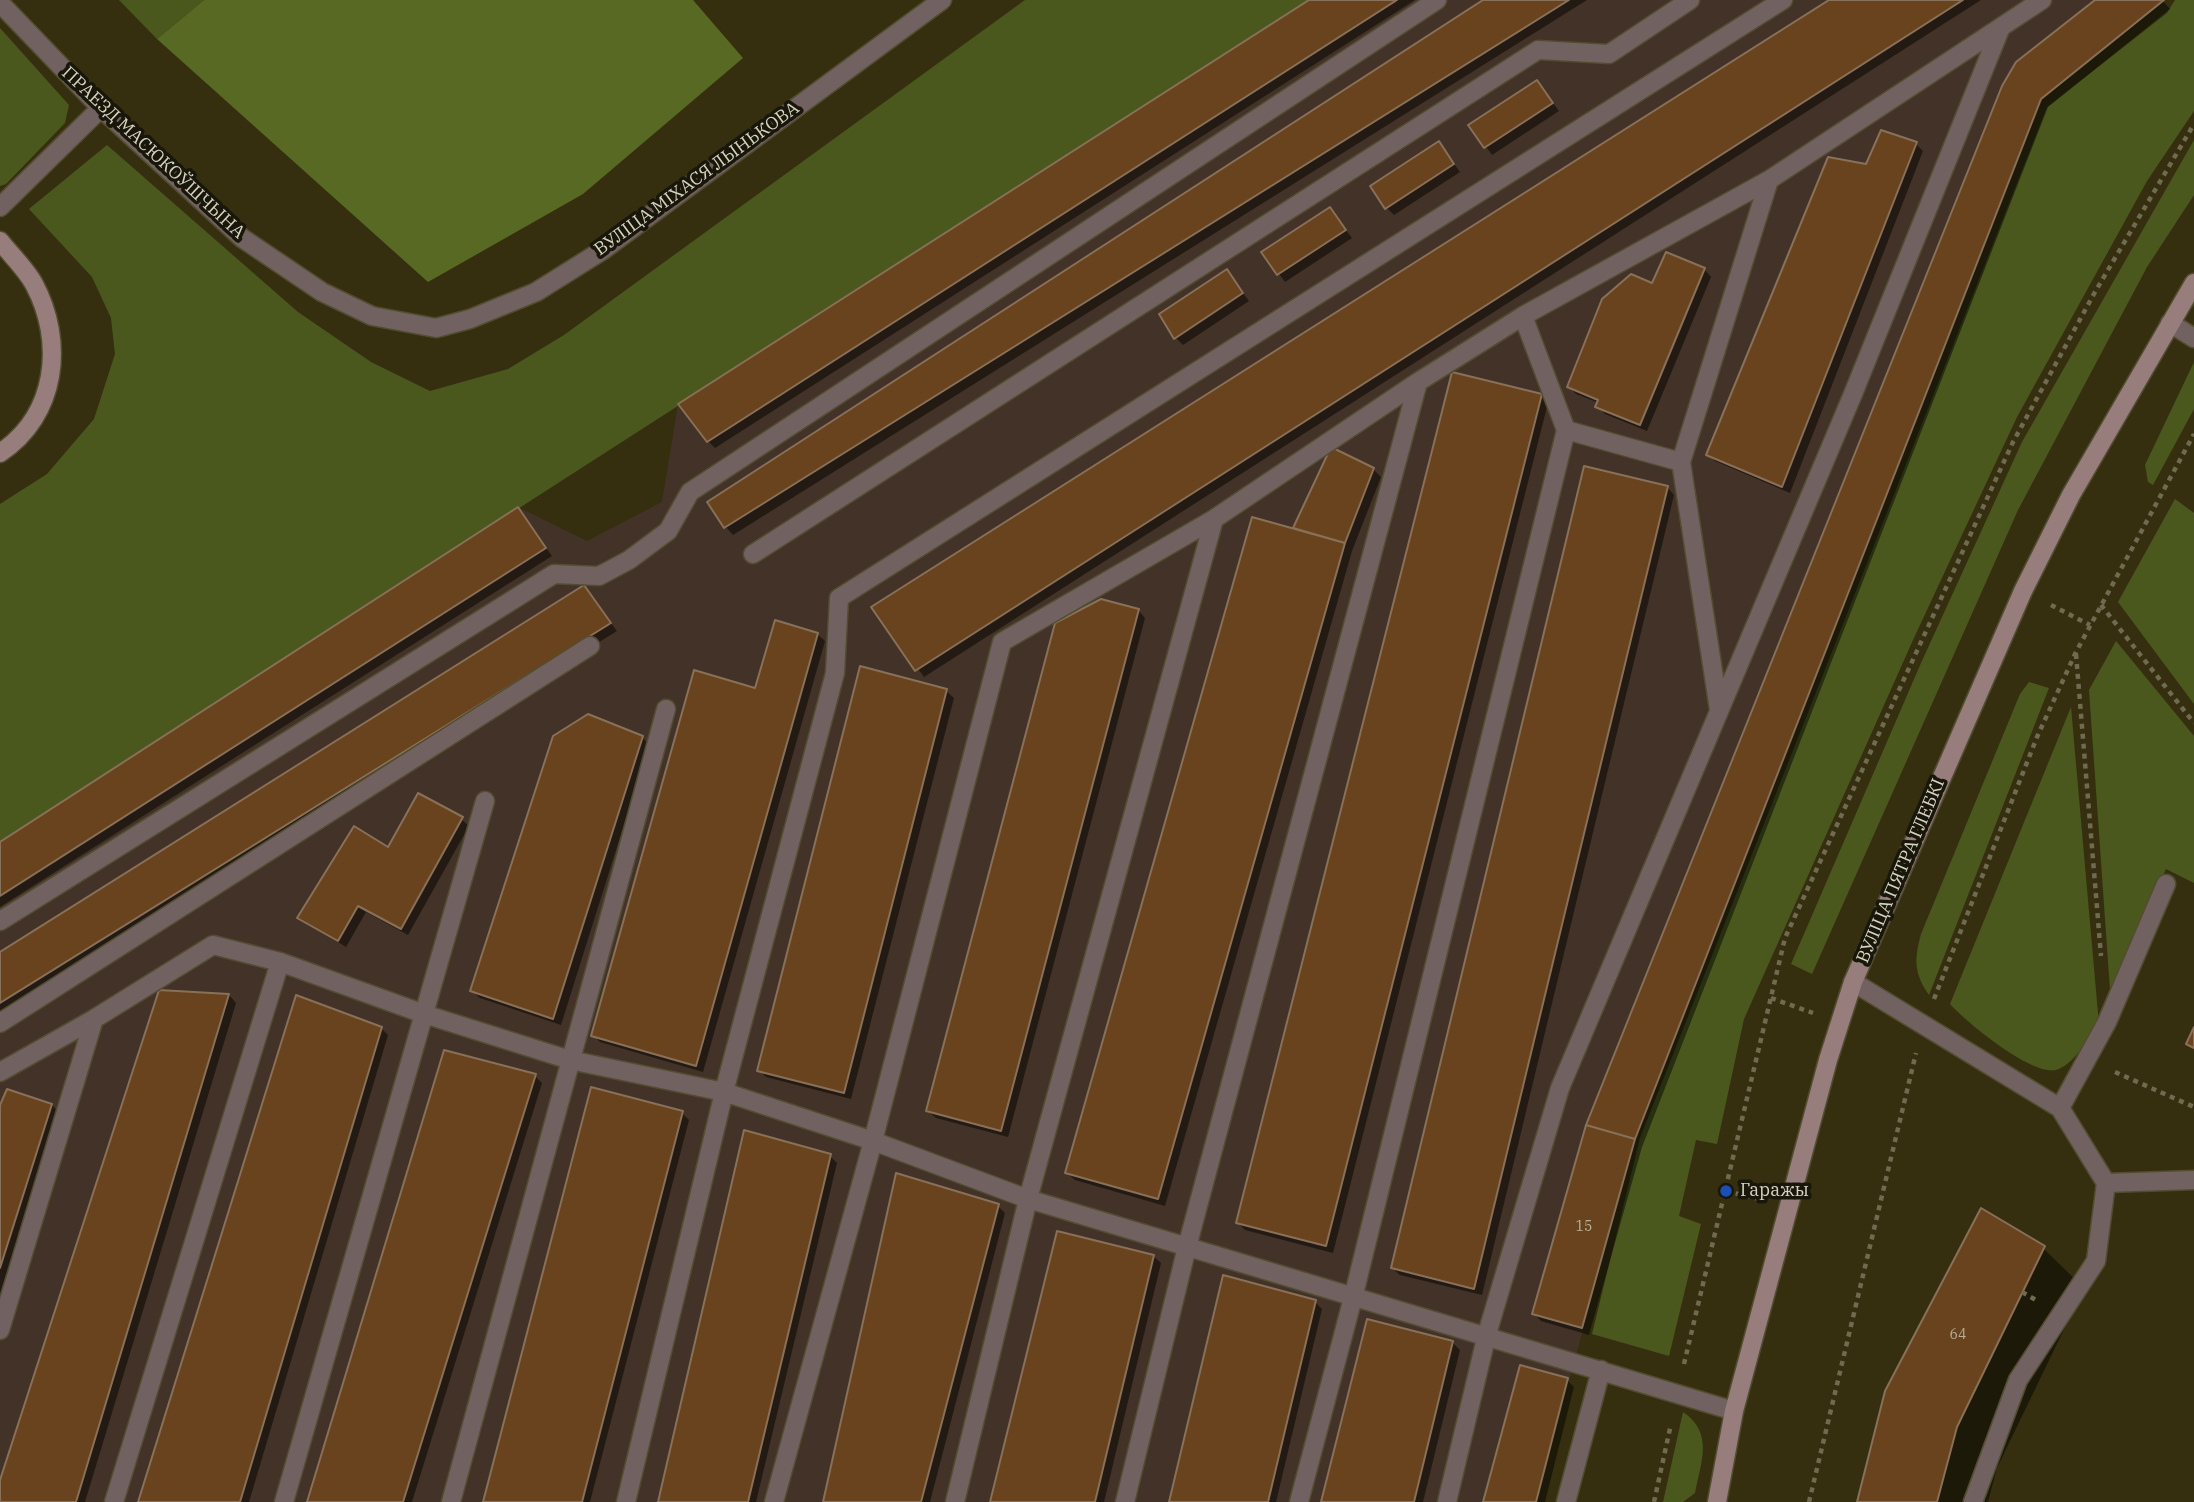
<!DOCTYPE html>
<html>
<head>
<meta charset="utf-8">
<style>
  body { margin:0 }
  canvas { display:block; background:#352f10 }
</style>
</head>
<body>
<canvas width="2194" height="1502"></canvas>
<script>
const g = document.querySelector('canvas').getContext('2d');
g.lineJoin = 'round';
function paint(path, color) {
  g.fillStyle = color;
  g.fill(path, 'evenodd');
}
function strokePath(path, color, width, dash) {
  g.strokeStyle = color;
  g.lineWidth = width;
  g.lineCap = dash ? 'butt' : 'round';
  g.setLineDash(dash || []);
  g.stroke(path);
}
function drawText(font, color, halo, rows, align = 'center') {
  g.font = font + ' "IBM Plex Serif",serif';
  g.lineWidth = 7;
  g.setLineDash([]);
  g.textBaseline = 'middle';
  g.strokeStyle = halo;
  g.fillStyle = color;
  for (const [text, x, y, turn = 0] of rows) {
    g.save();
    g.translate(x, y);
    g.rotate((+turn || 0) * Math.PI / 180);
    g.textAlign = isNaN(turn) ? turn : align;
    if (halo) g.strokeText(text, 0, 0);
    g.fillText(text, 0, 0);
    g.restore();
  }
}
const industrial = new Path2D(`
  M1309,0H2164L2041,99L1635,1139L1536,1502H0V842L518,507L587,541L662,502L678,404Z`);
const green = new Path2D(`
  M119,0H204L157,39Z
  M1025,0H1309L0,842V504L47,474L94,419L115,354L111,318L92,277L29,209L107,145L298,312L371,362L430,391L508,369L564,335Z
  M2175,0H2194V111L2147,181L2017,417L1913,640L1744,1019L1717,1144L1696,1140L1679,1216L1701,1224L1669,1356L1592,1334L1640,1138L2047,107L2167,13Z
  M0,28L69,105L65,123L6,184L0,186Z
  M2194,140V195L2147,267L2018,510L1812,974L1791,964L1921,663L2022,442Z
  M2194,362V409L2153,485L2148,482L2145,465Z
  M2175,499L2194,513V704L2118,602Z
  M2116,641L2194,736V883L2166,869L2110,990L2089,690Z
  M2029,682L2049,688L1929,995C1914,973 1914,960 1921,934L2020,694Z
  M2071,707L2099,1025C2088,1039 2076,1061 2059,1069C2036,1080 1966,1022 1950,1004Z
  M1683,1412C1714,1433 1701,1462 1695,1493L1683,1502H1663Z`);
const forest = new Path2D(`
  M204,0H693L743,58L583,194L428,282L157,39Z`);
const shadow = new Path2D(`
  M1312,0H1415L715,448L708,441Z
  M1487,0H1587L733,535L726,527L710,503Z
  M1832,0H1981L924,677L874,608Z
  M2098,0H2162L2170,9L2048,107L1642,1147L1589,1335L1541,1321L1534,1314L2017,63Z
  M1537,82L1559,111L1492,155L1471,126Z
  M1439,143L1460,172L1394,215L1387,208Z
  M1916,144L1923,151L1790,493L1715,461L1708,454L1867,166Z
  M1330,209L1352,238L1285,282L1264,253Z
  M1704,269L1711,277L1647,431L1605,414L1598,406L1599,403L1576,394L1569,387L1653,286Z
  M1227,272L1249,301L1183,345L1175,337Z
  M1541,396L1548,403L1333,1253L1245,1230L1238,1223Z
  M1332,450L1373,469L1381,477L1352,551L1165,1206L1075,1180L1067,1173L1294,530Z
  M1667,487L1674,495L1482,1295L1400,1275L1392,1268Z
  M518,509L552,556L0,907V843Z
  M584,587L617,631L0,1014V954Z
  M1138,610L1145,618L1008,1137L936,1118L928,1111Z
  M817,634L825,641L703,1072L600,1042L593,1035L757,690Z
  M946,691L954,698L851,1099L766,1077L759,1070Z
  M642,737L649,745L561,1025L480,998L472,991Z
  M461,819L469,826L408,935L366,912L346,947L299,918L389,850Z
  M229,995L236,1003L85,1502H0V1485Z
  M381,1028L388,1035L249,1502H140Z
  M535,1076L542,1083L412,1502H309Z
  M52,1105L59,1113L0,1297V1110Z
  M682,1113L689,1120L590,1502H485Z
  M830,1156L837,1163L756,1502H660Z
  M998,1206L1005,1213L930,1502H824Z
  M2043,1248L2084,1288L1997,1468L1988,1502H1859Z
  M1153,1256L1161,1263L1104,1502H991Z
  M1315,1302L1322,1309L1276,1502H1170Z
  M1368,1321L1453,1343L1460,1350L1423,1502H1323Z
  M1567,1380L1574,1387L1545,1502H1485Z`);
const building = new Path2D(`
  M1309,0H1397L707,442L678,404Z
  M1483,0H1569L724,528L707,502Z
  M1829,0H1963L915,671L871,607Z
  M2095,0H2164L2041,99L1635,1139L1586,1125L2002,86L2016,62Z
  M1537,80L1553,103L1484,148L1468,125Z
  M1881,130L1917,142L1782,487L1706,455L1828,157L1866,164Z
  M1439,141L1454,164L1385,209L1370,186Z
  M1330,207L1346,230L1277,275L1261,252Z
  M1666,252L1705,268L1640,425L1595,407L1598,400L1567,387L1602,299L1631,274L1652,283Z
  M1227,269L1243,293L1174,339L1159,314Z
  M1452,372L1542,394L1326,1246L1236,1223Z
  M1331,447L1374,468L1345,543L1293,528Z
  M1584,466L1668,486L1474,1289L1391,1268Z
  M518,507L546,548L0,896V842Z
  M1252,517L1345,543L1158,1199L1065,1173Z
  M584,585L611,623L0,1003V952Z
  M1101,599L1139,609L1001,1131L926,1111L1055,623Z
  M775,620L818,633L696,1066L591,1036L694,670L755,688Z
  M860,666L947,689L844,1093L757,1071Z
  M588,714L643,736L553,1019L470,991L553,736Z
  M418,793L463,817L401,929L358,906L338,941L297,918L354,826L388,847Z
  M159,990L229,994L76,1502H0V1480Z
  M296,995L382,1027L240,1502H138Z
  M2194,1027V1048L2186,1044Z
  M444,1050L536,1074L403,1502H307Z
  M591,1087L683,1111L582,1502H483Z
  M7,1089L52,1104L0,1268V1105Z
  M1586,1125L1635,1139L1582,1328L1532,1314Z
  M744,1130L831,1154L748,1502H658Z
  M896,1173L999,1204L921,1502H823Z
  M1981,1208L2045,1246L1957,1427L1937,1502H1857L1885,1391Z
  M1057,1231L1154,1255L1095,1502H990Z
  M1223,1275L1316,1300L1268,1502H1169Z
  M1367,1319L1453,1341L1414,1502H1321Z
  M1520,1365L1568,1378L1536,1502H1483Z`);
const path = new Path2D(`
  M2051,605L2090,625
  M2101,605L2194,723
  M2076,654L2101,956
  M1771,998L1813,1013
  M1934,999L2037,737L2076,652L2194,434
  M2115,1072L2194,1107
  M1726,1191L1759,1199
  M2022,1292L2036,1300
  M1684,1364L1785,938L2013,442L2095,292L2194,124
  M1654,1502L1671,1424
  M1809,1502L1916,1053`);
const lane = new Path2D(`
  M2170,323L2194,338
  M1566,430L1681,462
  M753,554L1538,50L1609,54L1690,0
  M1719,710L1681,462L1769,180
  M0,921L554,574L599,576L629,560L668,531L690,492L1437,0
  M1853,982L2060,1108L2106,1183L2096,1261L2018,1380L1973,1502
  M0,1023L590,646
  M0,1072L94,1019L213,945L280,962L424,1014L570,1060L724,1092L873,1141L1028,1199L1734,1411
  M2060,1108L2107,1022L2166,884
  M2106,1183L2194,1180
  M0,1330L94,1019
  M114,1502L280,962
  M284,1502L485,801
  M451,1502L666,709
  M626,1502L724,1092L835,673L839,598L1783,0
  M774,1502L873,1141L1002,642L1214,519L1418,382L1523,316L1769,180L2042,0
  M955,1502L1028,1199L1214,519
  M1125,1502L1187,1247L1418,382
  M1299,1502L1354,1294L1566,430L1523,316
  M1447,1502L1487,1334L1560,1088L1853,394L2001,27
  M1566,1502L1601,1370`);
const street = new Path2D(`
  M0,3L101,108L242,238L322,292L372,316L436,328L470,319L536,292L603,250L942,0
  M0,207L101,108`);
const secondary = new Path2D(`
  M0,241C11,255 26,269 34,284C65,342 57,415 0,453
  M1717,1502L1734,1411L1828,1060L1853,982L2023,591L2071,495L2194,283`);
const markers = [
  [1726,1191,7,"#1a4fb4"]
];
const numberNames = [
  ["15",1584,1227],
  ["64",1958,1335]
];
const streetNames = [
  ["ПРАЕЗД МАСЮКОЎШЧЫНА",153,153,43],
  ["ВУЛІЦА МІХАСЯ ЛЫНЬКОВА",697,179,-36],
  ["ВУЛІЦА ПЯТРА ГЛЕБКІ",1901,871,-67]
];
const poiNames = [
  ["Гаражы",1740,1191]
];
paint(industrial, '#423227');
paint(green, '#4a581e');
paint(forest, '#586923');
paint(shadow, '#0007');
paint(building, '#68431e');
strokePath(building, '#897058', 2);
strokePath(lane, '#524d30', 21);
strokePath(street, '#524d30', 21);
strokePath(secondary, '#524d30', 21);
strokePath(path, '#6f6a50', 4.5, [5, 5]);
strokePath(lane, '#726161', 18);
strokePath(street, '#726161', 18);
strokePath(secondary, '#977d7c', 18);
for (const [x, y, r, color] of markers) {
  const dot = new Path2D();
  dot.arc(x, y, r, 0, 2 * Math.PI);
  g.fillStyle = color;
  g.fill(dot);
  strokePath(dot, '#19170a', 2.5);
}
drawText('14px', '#baaf99', null, numberNames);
drawText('18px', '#d6d3c2', '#19170a', streetNames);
drawText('18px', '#d6d3c2', '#19170a', poiNames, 'left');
</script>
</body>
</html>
